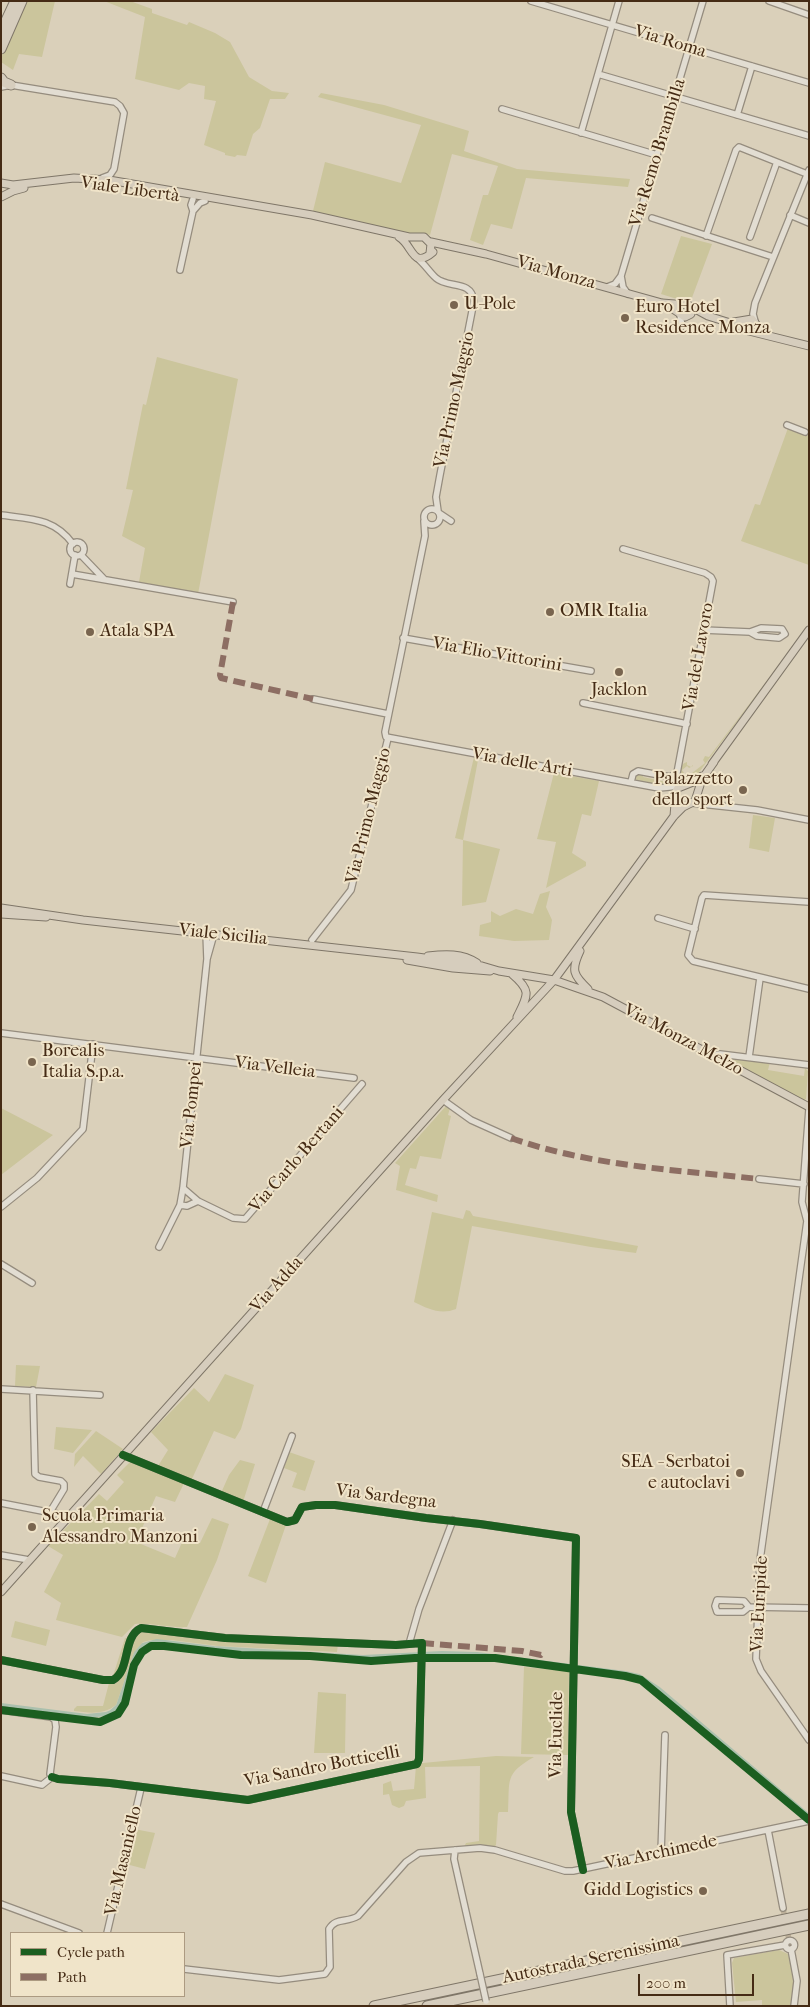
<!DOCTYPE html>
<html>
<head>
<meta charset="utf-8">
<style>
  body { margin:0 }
  #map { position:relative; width:810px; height:2007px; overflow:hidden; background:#dad0ba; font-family:"IM FELL French Canon",serif }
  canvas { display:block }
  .frame { position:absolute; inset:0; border:2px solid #452b15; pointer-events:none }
  .legend { position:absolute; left:10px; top:1932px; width:175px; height:65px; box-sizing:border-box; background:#f0e4c9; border:1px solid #ac9a81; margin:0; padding:6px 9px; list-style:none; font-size:15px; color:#452b15 }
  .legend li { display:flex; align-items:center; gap:10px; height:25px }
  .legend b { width:25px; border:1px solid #ac9a81 }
  .scale { position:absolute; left:638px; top:1974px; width:116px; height:22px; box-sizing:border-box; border:2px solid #452b15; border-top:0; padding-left:6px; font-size:15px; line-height:18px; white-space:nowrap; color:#452b15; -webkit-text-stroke:4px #f0e4c9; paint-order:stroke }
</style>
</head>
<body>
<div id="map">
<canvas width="810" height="2007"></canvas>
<div class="frame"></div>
<ul class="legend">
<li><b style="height:6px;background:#1b5e20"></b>Cycle path</li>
<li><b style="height:6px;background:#8d6e63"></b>Path</li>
</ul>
<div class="scale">200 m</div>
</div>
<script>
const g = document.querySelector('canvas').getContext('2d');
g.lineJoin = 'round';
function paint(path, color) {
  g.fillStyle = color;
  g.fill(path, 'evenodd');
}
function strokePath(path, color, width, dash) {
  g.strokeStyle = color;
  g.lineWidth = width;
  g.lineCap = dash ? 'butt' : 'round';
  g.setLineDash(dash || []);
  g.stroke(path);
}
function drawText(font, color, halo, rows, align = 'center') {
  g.font = font + ' "IM FELL French Canon",serif';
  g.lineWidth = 4;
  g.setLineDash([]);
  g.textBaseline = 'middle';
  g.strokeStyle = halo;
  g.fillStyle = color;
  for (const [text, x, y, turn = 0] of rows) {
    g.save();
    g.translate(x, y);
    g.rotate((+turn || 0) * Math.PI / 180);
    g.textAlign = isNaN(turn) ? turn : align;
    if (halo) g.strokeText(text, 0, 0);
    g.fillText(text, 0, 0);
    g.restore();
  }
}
const green = new Path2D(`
  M26,1H55L42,57L19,54L13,70L1,62L3,51Z
  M104,1H130L152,9V13L187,25L189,22L215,33L230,42L249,77L272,91L289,93L285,99H270L260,128L253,134L246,156L237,155L235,157L225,155V153L204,145L216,101L204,99L205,86L189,83L179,90L135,79L145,17Z
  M321,93L384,105L469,131L464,151L517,169L630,179L628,187L526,178L512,229L491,224L483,245L470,240L483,195H488L498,166L452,154L430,235L422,233L407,235L313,211L325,162L401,183L421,125L318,97Z
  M681,236L712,244L690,303L661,294Z
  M157,357L238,379L198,594L139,582L145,548L122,536L133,490L126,489L143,404L146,405Z
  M788,428L809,436V565L741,541L755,504L760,505Z
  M785,657L697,775C682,787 654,787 636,780V776L639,773L643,774V777L666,782L667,779C686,781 675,765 687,762V765L691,767L693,765V766L689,768L687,766L682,770L684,773L681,775L683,780L705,763L703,760L705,756L709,757Z
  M474,757L478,760L463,840L500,849L486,902L462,906L463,840L455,838Z
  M554,773L599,781L591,816L582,814L572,853L586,862V866L546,888L556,842L537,839Z
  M753,815L775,818L769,852L749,848Z
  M550,891L546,907L552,920L549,940L514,941L479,936L480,925L491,922V911L500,916L516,909L533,914L540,894Z
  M724,1057L770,1062L768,1070L804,1076L805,1068L808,1071L806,1099L803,1101L724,1060Z
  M446,1106L450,1108L448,1115L451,1116L441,1159L420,1156L416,1169L410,1168L405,1185L438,1195L437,1202L396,1190L400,1166L395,1163Z
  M1,1108L53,1135L1,1175Z
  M466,1210L470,1211L473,1216L638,1246L636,1253L591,1247L472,1226L456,1309C441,1315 428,1309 414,1302L432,1212L463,1219Z
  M16,1365L40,1366L36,1387L15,1386Z
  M225,1374L254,1385L241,1429L235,1439L214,1431L191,1481L158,1466L168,1450L151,1432L194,1388L209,1402Z
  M56,1427L92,1430L73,1453L54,1449Z
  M96,1431L123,1449L101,1474L83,1456L74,1467L75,1454Z
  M289,1452L315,1461L305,1491L292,1487L297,1473L284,1468Z
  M240,1460L255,1464L243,1502L221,1493L229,1475Z
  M130,1462L184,1483L175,1502L156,1496L136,1542L175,1558L184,1538L200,1543L212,1518L229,1524L217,1560L187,1627C169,1628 153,1623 135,1624L122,1637L56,1620L61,1603L44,1592L63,1555L48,1546L99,1494L107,1501L124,1482L117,1475Z
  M270,1519L286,1525L266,1583L248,1576Z
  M15,1621L50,1630L46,1646L11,1637Z
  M148,1630L338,1644L337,1652L218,1646L171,1640H151L143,1642L134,1653L116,1705C103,1715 90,1713 74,1711V1709L77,1706H103L109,1683L115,1684L117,1682L113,1676L125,1638C134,1637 139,1631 148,1630Z
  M524,1667L569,1671L568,1755L521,1754Z
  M318,1692L346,1694L345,1753H314Z
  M496,1756L534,1757C504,1774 510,1780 508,1812H499L498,1814L496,1845L494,1847H464L466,1843L479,1841L480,1766L425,1767L426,1798L406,1801L404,1806L399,1808L392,1805L389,1794L383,1795V1784L391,1781L393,1791L414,1789L416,1766L423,1763Z
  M134,1829L155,1833L145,1869L126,1864Z
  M779,1950L788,1954C793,1972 795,1987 791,2006H762V2000L736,2002L732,1963L734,1958Z`);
const canal = new Path2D(`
  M1,1705L87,1716L106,1714L111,1712L118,1706L136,1653L143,1645L157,1641L214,1648L363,1657L442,1653L477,1654L625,1673L639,1676L659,1689L809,1816`);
const minorTunnel = new Path2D(`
  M783,1908L789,1940`);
const minor = new Path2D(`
  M531,1L809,83
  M769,1L809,15
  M598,74L809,136
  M1,87L11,85L115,102L120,106L124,113L114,169L110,175L102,178
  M502,109L657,155
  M737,115L752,66
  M581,133L619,1
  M193,211L200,203L205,201
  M790,215L809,223
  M652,218L773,257
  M706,236L736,150L739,147L807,174
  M750,237L777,162
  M417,258C425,264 429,272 436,278C448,289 471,279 474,301L440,475L436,497L438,511
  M180,270L193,211L191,205L193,199
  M621,276L623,287L628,294
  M607,287L615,284L621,276L703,1
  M680,315L682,326
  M755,321L753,314L755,303L809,170
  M787,425L805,432
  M424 517a8 8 0 1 1 16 0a8 8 0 1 1-16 0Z
  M439,513L451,521
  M1,515C31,519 54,518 73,544
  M424,521L425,536L385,732L386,737L659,788L680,786
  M70 549a7 7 0 1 1 14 0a7 7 0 1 1-14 0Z
  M623,549L705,573L711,577L713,581L677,773L670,777L638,771L633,774L631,782
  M81,555L104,579
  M72,574L233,602
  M70,584L75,555
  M703,630L750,632L757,636L779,638L785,634L782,629L761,628L750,632
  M403,638L591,671
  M313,699L388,714
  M583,703L687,724
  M692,803L757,810L809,820
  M809,902L704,895L702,898L688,955L693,961L809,989
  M658,918L695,929
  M206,933L207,959L214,934
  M312,940L351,890L388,738
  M1,1033L354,1078
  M711,1056L720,1054L809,1065
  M749,1057L760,978
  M443,1100L471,1120L511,1138
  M809,1109L802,1202L807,1221L760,1560L756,1659L761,1671L809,1740
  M759,1179L804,1184
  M183,1188L198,1201L233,1218L245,1219L362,1084
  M180,1205L187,1206L198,1201
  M1,1207L37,1178L83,1129L93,1044
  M159,1247L180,1205L183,1188L207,959
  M1,1264L32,1283
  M1,1389L100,1395
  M33,1390L35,1474L39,1477L61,1481L64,1484V1489L50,1512
  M123,1455L287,1522L295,1520L302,1507L316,1505H335L426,1518L480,1524L576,1538L571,1812L583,1870
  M1,1503L68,1516
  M263,1512L292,1436
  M1,1555L29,1560
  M749,1607L743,1612H717L715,1606L717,1600L744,1601L749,1607L809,1608
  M409,1644L419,1609L453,1520
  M1,1660L103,1680H113C131,1670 122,1637 141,1628L225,1638L396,1645L422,1643L419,1759L417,1764L248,1800L110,1783L58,1779L52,1777
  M1,1710L51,1717L55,1720L56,1727L50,1774L52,1777
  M1,1776L42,1785L52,1777
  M768,1830L783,1908
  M455,1850L454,1859L480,1974
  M661,1853L665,1735
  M1,1904L79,1933
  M107,1933L141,1788
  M785.5 1945a4.5 4.5 0 1 1 9 0a4.5 4.5 0 1 1-9 0Z
  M791,1949L797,1981L794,2006
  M184,1969L279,1980L325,1974L330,1967L329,1929C336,1917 347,1923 358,1916L406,1862L419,1853L480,1848L495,1850L565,1871H573L809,1821
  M730,2006L727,1955L785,1945`);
const major = new Path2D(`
  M1,183L13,185L74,178L109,180L312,215L409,237H424L431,244L430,253
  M1,197L13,191L24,188
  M399,237C413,245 412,270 433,252
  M431,242L486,254L662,303L688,305L708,316L740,326L749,331L809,346
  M667,305L685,317L691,314V308
  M734,322L752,319L760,329L765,331
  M712,764L809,630
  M674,816L676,791L678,788L693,782L702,776
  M1,908L83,920L417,957L482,966L499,971L554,980L603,997L809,1107
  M1,914L46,917
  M580,951C571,970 573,975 588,989
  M428,956C445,954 462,953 477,963
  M407,960L453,968L490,971
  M512,974C532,991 528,995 517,1017
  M1,1592L443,1100L554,980L674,816L683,807L695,801L702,779L714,762`);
const highway = new Path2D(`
  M1,31L15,1
  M1,49L22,1
  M1,78L4,82L11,85
  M374,2006L809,1914
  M427,2006L809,1925`);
const minorBridge = new Path2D(`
  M480,1974L486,2001`);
const quiet = new Path2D(`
  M233,602L220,675L221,678L313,699
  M511,1138C590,1166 677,1170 759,1179
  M422,1643L522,1651L541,1655L543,1653`);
const cycleway = new Path2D(`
  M123,1455L287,1522L295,1520L302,1507L316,1505H335L426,1518L480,1524L576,1538L571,1812L583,1870
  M1,1660L103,1680H113C131,1670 122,1637 141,1628L225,1638L396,1645L422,1643L419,1759L417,1764L248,1800L110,1783L58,1779L52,1777
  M1,1710L100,1722L118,1714L125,1703L134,1665L142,1652L151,1646H164L241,1655L310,1656L371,1661L415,1658H495L625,1676L641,1680L809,1820`);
const markers = [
  [454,305,5,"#79654f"],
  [625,318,5,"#79654f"],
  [550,612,5,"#79654f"],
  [90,632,5,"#79654f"],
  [619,672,5,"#79654f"],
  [743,790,5,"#79654f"],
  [32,1062,5,"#79654f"],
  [740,1473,5,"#79654f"],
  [32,1527,5,"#79654f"],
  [703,1891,5,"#79654f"]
];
const streetNames = [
  ["Via Roma",670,42,17],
  ["Via Remo Brambilla",658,153,-73],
  ["Viale Libertà",130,190,8],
  ["Via Monza",556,273,16],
  ["Via Primo Maggio",455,400,-78],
  ["Via Elio Vittorini",497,655,10],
  ["Via del Lavoro",699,657,-80],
  ["Via delle Arti",522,763,10],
  ["Via Primo Maggio",369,816,-76],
  ["Viale Sicilia",223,935,6],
  ["Via Monza Melzo",683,1040,28],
  ["Via Velleia",275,1068,7],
  ["Via Pompei",192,1105,-84],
  ["Via Carlo Bertani",297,1160,-49],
  ["Via Adda",277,1285,-48],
  ["Via Sardegna",386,1497,7],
  ["Via Euripide",760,1604,-87],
  ["Via Euclide",557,1735,-89],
  ["Via Sandro Botticelli",322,1767,-11],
  ["Via Archimede",661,1853,-12],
  ["Via Masaniello",124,1861,-77],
  ["Autostrada Serenissima",591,1960,-12]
];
const poiNames = [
  ["U-Pole",464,305],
  ["Euro Hotel",635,308],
  ["Residence Monza",635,329],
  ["OMR Italia",560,612],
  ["Atala SPA",100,632],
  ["Jacklon",619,691,"center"],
  ["Palazzetto",733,780,"right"],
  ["dello sport",733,801,"right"],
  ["Borealis",42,1052],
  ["Italia S.p.a.",42,1073],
  ["SEA - Serbatoi",730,1463,"right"],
  ["e autoclavi",730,1484,"right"],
  ["Scuola Primaria",42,1517],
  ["Alessandro Manzoni",42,1538],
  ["Gidd Logistics",693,1891,"right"]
];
paint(green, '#cbc59c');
strokePath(canal, '#abc0ad', 4);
strokePath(minorTunnel, '#bcaf99', 5.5, [5.5, 3]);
strokePath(minor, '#958c7e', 8);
strokePath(major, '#7f7668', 9);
strokePath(highway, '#7f7668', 11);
strokePath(minor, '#e2ddd2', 5.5);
strokePath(major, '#d6cdbd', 7);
strokePath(highway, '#d6cdbd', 9);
strokePath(minorBridge, '#958c7e', 8, []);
strokePath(minorBridge, '#e2ddd2', 5.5);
strokePath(quiet, '#8d6e63', 6, [12, 6]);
strokePath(cycleway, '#1b5e20', 8);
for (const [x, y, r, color] of markers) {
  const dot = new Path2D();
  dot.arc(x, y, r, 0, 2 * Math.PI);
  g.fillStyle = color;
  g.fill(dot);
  strokePath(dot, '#f0e4c9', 2);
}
drawText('18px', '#452b15', '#f0e4c9', streetNames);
drawText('18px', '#452b15', '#f0e4c9', poiNames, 'left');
</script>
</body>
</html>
